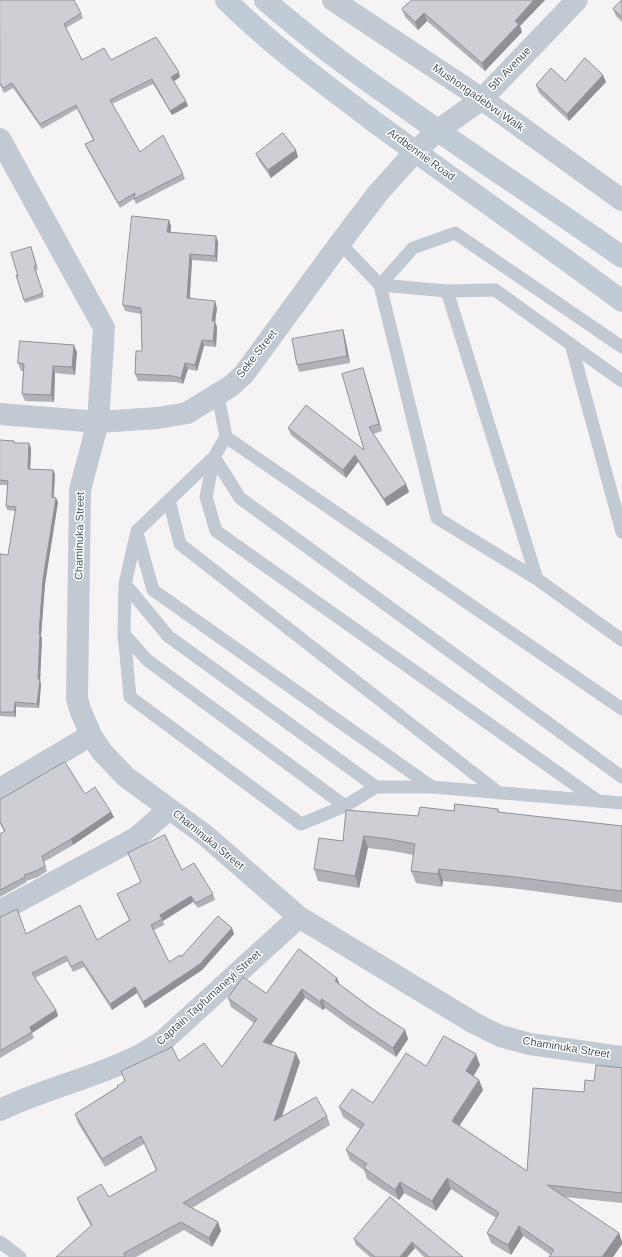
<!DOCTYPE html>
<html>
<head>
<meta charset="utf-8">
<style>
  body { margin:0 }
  canvas { display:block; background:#f5f3f3 }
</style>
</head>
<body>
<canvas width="622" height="1257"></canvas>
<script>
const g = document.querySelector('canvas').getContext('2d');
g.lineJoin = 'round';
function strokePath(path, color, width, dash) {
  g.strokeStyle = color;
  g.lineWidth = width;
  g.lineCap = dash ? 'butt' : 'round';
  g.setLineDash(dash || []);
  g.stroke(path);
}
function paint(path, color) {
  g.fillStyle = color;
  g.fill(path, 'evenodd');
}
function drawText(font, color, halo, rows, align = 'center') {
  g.font = font + ' Helvetica,sans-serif';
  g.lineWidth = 3;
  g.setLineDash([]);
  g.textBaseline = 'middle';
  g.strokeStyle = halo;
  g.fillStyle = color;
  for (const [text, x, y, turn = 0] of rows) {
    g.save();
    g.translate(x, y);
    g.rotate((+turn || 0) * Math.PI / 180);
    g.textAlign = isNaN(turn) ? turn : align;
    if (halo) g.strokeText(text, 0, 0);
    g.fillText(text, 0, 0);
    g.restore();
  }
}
const lane = new Path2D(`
  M340,243L380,285L437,518L537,579L622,640
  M380,285L413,248L455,233L622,347
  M380,285L447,291L495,290L622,381
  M447,291L537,579
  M571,344L622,532
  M218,395L226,437L214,457L137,531L125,584L124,634L130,697L301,824L345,806L376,787H432L622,803
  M226,437L622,709
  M214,457L206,497L216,531L598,801
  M214,457L240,498L622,777
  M169,500L180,544L499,793
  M137,533L153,590L432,787
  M125,584L168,636L376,787
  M124,634L147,660L345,806
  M0,1242L20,1257`);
const street = new Path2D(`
  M333,0L482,99L622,200
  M0,139L104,328L98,422L82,482L80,491L77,699L81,712L91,735L102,752L126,777L205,835L299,917L474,1023L500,1036L530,1044L622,1057
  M0,414L98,422L158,418L187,413L231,386L244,374L340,243L378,193L415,152L437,131L482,99L577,0
  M0,789L91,735
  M0,911L136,838L169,809
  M0,1110C45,1088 95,1078 140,1055C148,1051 156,1045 163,1041L299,917`);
const secondary = new Path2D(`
  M226,0C272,46 325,84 376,123C458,183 541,241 622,301
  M265,0C306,36 350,69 395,100C469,154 547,204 622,257`);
const wall = new Path2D(`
  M0,0L81,13L83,18L66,28L82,60H111L180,77L174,81L188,106L172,115L153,84L112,104L140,152L183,174L185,179L136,204L134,199L120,208L87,149L85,144L93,140L77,109L42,129L13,88L4,93L0,85Z
  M412,0H545L520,26L522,32L485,71L427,21L418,30L405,17L402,9Z
  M622,0V22L616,16L613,9Z
  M565,81L606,82L569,121L539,93L536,85Z
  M256,154L298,157L271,178L259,161Z
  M169,220L171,226L170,233L216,236L218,242L217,262L192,260L190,298L217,308L215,322L217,327L216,347L204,346L197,371L188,369L183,384L175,382L138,381L135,374L142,351L141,314L125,311L123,305Z
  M31,247L38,269L36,270L44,297L25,303L16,275L18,276Z
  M343,330L345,337L350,363L299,372L297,365Z
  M77,352L75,375L55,373L54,402L25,401L22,394L23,371H21L18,363Z
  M365,375L382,431L373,434L406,484L409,492L387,506L358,462L346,478L291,435L288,428L364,450Z
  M0,440L14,441L15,443L31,448L30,469L55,474L54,497L56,498L58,502L45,584L41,636L42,638L40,681L41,684L39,708L16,707V717L0,716V554L8,555L15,511L7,510L6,506L8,485H0Z
  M85,794L111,812L114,817L73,845L44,862L47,871L38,877L26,881L27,882L0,897V834L4,831L0,824V800Z
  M498,809L500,813L622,826V903L519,889L443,881L442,887L416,883L411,871L414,855L393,851L368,848L359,888L318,881L314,869L343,841L418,816L454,811Z
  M128,853L182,870L213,894L215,900L198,908L193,902L163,921L164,925L154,930L169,962L181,957L232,928L234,934L202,970L145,1008L137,993L112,1010L84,967L73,972L68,961L35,978L56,1010L58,1016L32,1033L34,1038L0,1058V917L26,934L97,940L129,920L117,894L141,882Z
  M337,978L340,985L374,1010L405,1030L408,1039L396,1057L351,1027L325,1008L323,1010L305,998L271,1045L300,1062L282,1117L327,1116L330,1125L192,1208L218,1222L221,1231L212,1247L184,1230L136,1257H56L91,1226L80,1206L77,1198L109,1197L156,1170L144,1144L105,1167L78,1123L75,1114L117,1087L125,1082L121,1071L179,1061L222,1067L254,1023L231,1007L228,998L266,993Z
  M480,1065L474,1076L479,1080L483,1090L459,1126L527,1171L584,1092L594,1081L622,1068V1203L565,1197L619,1233L622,1242V1244L613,1257H549L551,1255L523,1236L511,1255L491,1243L487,1233L496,1218L451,1189L436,1211L404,1193L399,1200L367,1179L364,1170L350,1160L346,1150L360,1129L343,1117L339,1107L373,1103L426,1066Z
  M390,1197L463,1257H424L415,1248L407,1257H370L356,1245L354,1239Z`);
const shadedWall = new Path2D(`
  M534,0H545L520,26L522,32L485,71L482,63L515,21Z
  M424,13L427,21L418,30L415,22Z
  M179,72L180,77L173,82L171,77Z
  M603,75L606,82L569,121L567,114Z
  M186,101L188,106L172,115L170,111Z
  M296,150L298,157L271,178L268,170Z
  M169,220L171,226L170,239L167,232Z
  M216,236L218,242L217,262L215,256Z
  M190,254L192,260L189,304L187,298Z
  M215,301L217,308L215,322L217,327L216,347L213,341L212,321Z
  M343,330L345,337L350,363L347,356Z
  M202,340L204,346L197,371L195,365Z
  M74,345L77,352L75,375L72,367Z
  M185,363L188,369L183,384L181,378Z
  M53,366L55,373L54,402L51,395Z
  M363,368L365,375L382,431L379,424Z
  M29,443L31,448L30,473L28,469Z
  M355,455L358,462L346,478L343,470Z
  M53,470L55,474L53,502L52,497Z
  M406,484L409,492L387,506L384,499Z
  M56,498L58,502L45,584L41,636L42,638L40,681L41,684L39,708L37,704L39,634L43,579Z
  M15,702L16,707V717L14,712Z
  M111,812L114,817L73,845L71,839Z
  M364,836L368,848L359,888L355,876Z
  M439,869L443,881L442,887L438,874Z
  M191,896L193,902L163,921L160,915Z
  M232,928L234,934L202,970L145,1008L143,1002Z
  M337,978L340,986L335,981Z
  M135,987L137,993L112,1010L110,1004Z
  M302,989L305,998L266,1051L263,1042Z
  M322,999L325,1008L323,1010L320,1002Z
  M56,1010L58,1016L32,1033L30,1027Z
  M405,1030L408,1039L396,1057L393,1048Z
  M296,1053L300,1062L277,1130L274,1121Z
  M476,1054L480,1065L470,1081L466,1071Z
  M479,1080L483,1090L456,1131L452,1121Z
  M447,1178L451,1189L436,1211L432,1201Z
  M400,1182L404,1193L399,1200L395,1190Z
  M218,1222L221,1231L212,1247L209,1238Z
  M519,1226L523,1236L511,1255L508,1245Z
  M619,1233L622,1242V1244L613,1257H602Z
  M412,1242L415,1248L407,1257H400Z`);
const building = new Path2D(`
  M0,0H74L81,13L64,24L82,60L104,48L111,60L156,37L179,72L171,77L186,101L170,111L152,79L110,100L140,152L163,135L183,174L134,199L135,193L118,203L85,144L94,140L76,105L40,124L12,83L3,88L0,83Z
  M412,0H534L515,21L519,24L482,63L424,13L415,22L402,9Z
  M622,0V17L613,9Z
  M585,58L603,75L567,114L536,85L551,68L565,81Z
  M283,133L296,150L268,170L256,154Z
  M132,216L169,220L167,232L216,236L215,256L190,254L187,298L215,301L212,321H215L213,341L202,340L195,365L185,363L181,378L173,376L135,374L136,351H142L141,308L123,305Z
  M31,247L36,265L34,266L43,293L24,300L16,275L18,276L11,253Z
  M343,330L347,356L297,365L292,339Z
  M20,341L74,345L72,367L53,366L51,395L22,394L24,364L18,363Z
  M363,368L379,424L369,427L406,484L384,499L355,455L343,470L288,428L306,405L364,450L342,374Z
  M0,440L14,441V443H29L28,469L53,470L52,497L56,498L43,579L39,634H40L38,679H40L37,704L15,702L14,712H0V554L8,555L16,507L6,506L8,481L0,480Z
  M65,762L85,794L95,787L111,812L71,839L42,856L45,866L36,871L24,875L25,877L0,890V834L5,831L0,822V800Z
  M455,804L498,809V812L622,826V891L515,877L439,869L438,874L411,871L415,844L389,839L364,836L355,876L314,869L319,838L343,841L346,810L418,816L420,807L454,811Z
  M165,835L182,870L194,863L213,894L196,903L191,896L160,915L162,919L151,925L169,962L180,955L181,957L218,916L232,928L200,964L143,1002L135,987L110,1004L82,961L71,967L66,956L32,973L56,1010L30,1027L32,1032L0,1051V917L3,916L17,909L26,934L80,905L97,940L130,920L117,894L141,882L128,853Z
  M299,949L337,978L335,981L374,1010L405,1030L393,1048L348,1018L322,999L320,1002L302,989L263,1042L296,1053L274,1121L316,1097L327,1116L183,1203L218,1222L209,1238L181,1222L124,1253L125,1257H56L92,1225L77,1198L101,1184L109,1197L157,1170L141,1136L102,1159L75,1114L118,1087L117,1086L125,1081L121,1071L172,1047L179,1061L204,1043L222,1067L257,1019L228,998L243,977L266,993Z
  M444,1036L476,1054L466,1071L479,1080L452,1121L527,1171L533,1088L584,1092L585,1080L594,1081L596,1065L622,1068V1193L547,1185L619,1233L602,1257H549L554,1250L519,1226L508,1245L487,1233L499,1213L447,1178L432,1201L400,1182L395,1190L364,1168L367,1164L346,1150L364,1124L339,1107L352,1089L373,1103L406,1053L426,1066Z
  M390,1197L463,1257H429L412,1242L400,1257H375L354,1239Z`);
const streetNames = [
  ["5th Avenue",510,69,-46],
  ["Mushongadebvu Walk",478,98,35],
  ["Ardbennie Road",421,155,36],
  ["Seke Street",257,354,-52],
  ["Chaminuka Street",80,536,-89],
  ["Chaminuka Street",208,840,39],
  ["Captain Tapfumaneyi Street",209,998,-42],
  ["Chaminuka Street",566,1048,9]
];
strokePath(lane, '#c1cad2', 13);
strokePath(street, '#c1cad2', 22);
strokePath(secondary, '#c1cbd6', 22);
paint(wall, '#b0b2b7');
paint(shadedWall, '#909195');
paint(building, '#cdcfd5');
strokePath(building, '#909195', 1);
drawText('11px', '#4a5661', '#fff', streetNames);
</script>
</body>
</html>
